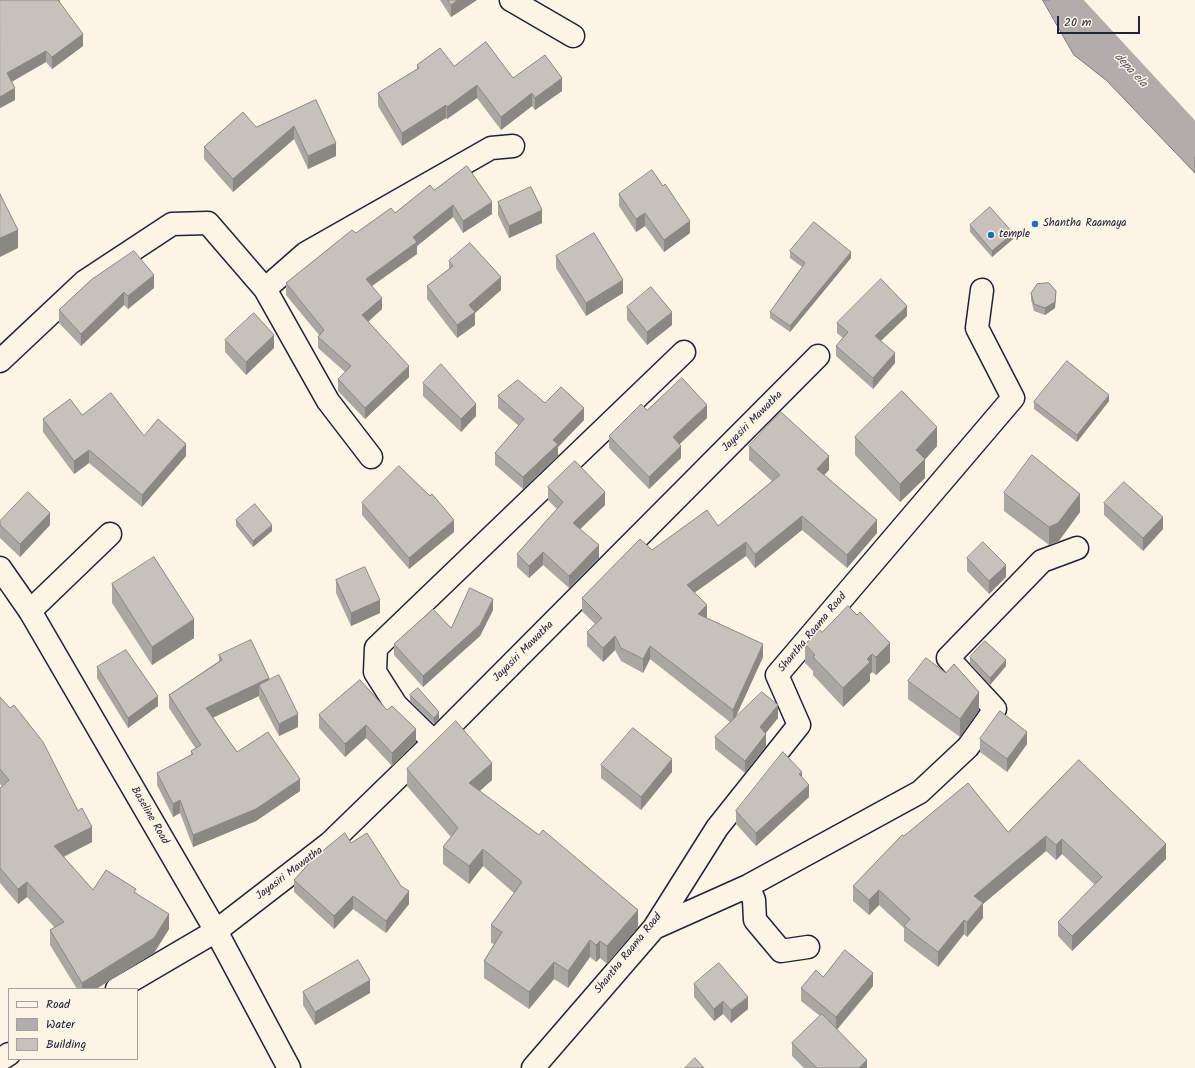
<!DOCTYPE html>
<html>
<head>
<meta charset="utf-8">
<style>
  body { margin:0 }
  #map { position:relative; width:1195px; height:1068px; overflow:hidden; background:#fcf5e5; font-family:Kalam,sans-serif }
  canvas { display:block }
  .legend { position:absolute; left:8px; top:988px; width:130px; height:72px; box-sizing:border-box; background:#fcf5e5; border:1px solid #a5a1a1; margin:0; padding:5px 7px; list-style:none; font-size:12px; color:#22223b }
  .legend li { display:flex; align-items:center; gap:8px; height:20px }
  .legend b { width:20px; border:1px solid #a5a1a1 }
  .scale { position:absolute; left:1057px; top:16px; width:83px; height:18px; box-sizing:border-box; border:2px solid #22223b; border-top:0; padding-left:5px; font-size:12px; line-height:14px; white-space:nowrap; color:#22223b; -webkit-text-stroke:3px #fcf5e5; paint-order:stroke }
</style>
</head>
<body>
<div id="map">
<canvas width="1195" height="1068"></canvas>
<ul class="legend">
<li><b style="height:5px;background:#fcf5e5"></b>Road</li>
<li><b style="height:11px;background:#b2adab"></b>Water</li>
<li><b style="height:11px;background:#c6c1bb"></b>Building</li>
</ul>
<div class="scale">20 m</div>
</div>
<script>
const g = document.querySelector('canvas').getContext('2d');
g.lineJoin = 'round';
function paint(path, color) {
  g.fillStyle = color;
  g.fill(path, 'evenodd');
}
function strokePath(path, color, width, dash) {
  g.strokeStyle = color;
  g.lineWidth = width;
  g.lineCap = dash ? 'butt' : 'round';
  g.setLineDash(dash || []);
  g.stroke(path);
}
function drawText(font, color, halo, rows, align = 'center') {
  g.font = font + ' Kalam,sans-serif';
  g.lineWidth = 3;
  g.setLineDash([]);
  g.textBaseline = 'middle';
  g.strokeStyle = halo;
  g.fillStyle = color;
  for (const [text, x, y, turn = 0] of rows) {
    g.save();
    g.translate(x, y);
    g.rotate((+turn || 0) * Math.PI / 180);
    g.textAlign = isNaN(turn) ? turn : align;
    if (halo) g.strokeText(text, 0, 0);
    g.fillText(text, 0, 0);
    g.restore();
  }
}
const water = new Path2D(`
  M1043,0H1062L1093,43L1153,101L1195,145V173L1106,80L1074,55Z`);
const canal = new Path2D(`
  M1064,0L1195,142`);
const minor = new Path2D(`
  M511,0L573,36
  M265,289L306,253L491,148L513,146
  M0,361L84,282L172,224L208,223L265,289L328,401L371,457
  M30,611L110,534
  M434,742L396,705L375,672L376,648L684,352
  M748,886L754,900L755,920L781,951L808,947
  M654,928L748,886L920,792L968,747L995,709L948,658L1042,561L1077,548
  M117,989L216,931L330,843L434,742L818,356
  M0,1060L9,1054
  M533,1068L654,928L717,828L799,725L777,675L1013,398L977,328L982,290`);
const primary = new Path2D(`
  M0,568L30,611L216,931L289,1068`);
const wall = new Path2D(`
  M0,0H60V3L83,46L52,69L46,62L12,82L15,100L0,108Z
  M440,0H477L451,17Z
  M417,65L454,66L513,78L562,91L535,110L532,106L501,130L477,98L447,119L446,118L402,146L378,106V93L417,69Z
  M316,100L336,156L308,169L294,139L233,192L204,159V147L256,127Z
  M663,186L690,233L664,252L645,226L636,232L619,206V194Z
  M434,190L492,214L463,233L453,217L417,246V254L372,286L382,309L368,322L409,377L365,419L338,391V379L345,372L318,348V337L319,335L286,295V283L356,233L395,213Z
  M498,202L542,223L509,238L498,215Z
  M970,225L1013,239L992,257L970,232Z
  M790,251L851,258L790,332L770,318V312L802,267L790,258Z
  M556,256L623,293L586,316L556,268Z
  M449,261L501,290L475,313V325L457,338L427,299V286L449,269Z
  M91,280L154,288L128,309L124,305L81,346L59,323V310Z
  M1031,293L1056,297L1055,308L1045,315L1034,311L1031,300Z
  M627,307L672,325L647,345L627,320Z
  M907,316L881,341L895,363L873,389L836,356V346L843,338L837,333V323Z
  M225,340L274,348L246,375L225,352Z
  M423,383L476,416L461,432L423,396Z
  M498,396L545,403L584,420L558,447V456L523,489L495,465V453L519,426L498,408Z
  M1109,401L1077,442L1034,409V402Z
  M647,410L707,418L680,444L681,458L649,489L609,448V436Z
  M82,415L144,436L186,456L142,507L89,463L74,474L43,432V419Z
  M855,437L937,446L925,459V478L900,502L855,455Z
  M749,446L829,470L824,475L877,533L847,568L802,530L755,568L746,556L695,592L707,619L763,657L736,716L778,718L766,733V746L745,773L715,749V737L730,722L650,659L643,673L621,661L615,650L603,662L587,646V632L595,624L582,611V598L652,550L718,526L772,481L749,460Z
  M548,487L605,505L580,529L599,558L569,588L543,565L529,578L517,567V554L557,509L548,500Z
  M1004,493L1080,512L1058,542L1049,545L1004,511Z
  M362,503L454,532L409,569L362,515Z
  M1104,503L1163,529L1143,551L1104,515Z
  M236,520L272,531L253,547L236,526Z
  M0,521L50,525L20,557L0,538Z
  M967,558L1006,577L989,594L967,571Z
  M336,580L380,613L351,626L336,593Z
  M112,584L194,638L152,665L112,603Z
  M493,610L480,636L423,687L394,655V644L451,628Z
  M822,632L890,662L876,675L872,672L870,674V681L843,707L813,675V671L805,663V644Z
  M219,655L269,680L298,727L279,736L259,698V696L213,717L237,752L300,791L256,821L193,847L180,813L173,817L157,785V773L191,755V751L196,749L169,708V695L219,661Z
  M970,657L1006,666L990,685L970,664Z
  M97,667L158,706L128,728L97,678Z
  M360,680L416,742L392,766L366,738L345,757L319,728V715Z
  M908,681L979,710L960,737L908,699Z
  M410,695L439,719L434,724L410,701Z
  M0,697L92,842L64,857L93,890L136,893L169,929L154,953L96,989H77L50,945V930L55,928L27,897L18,904L0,883V788L2,786L0,784Z
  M980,739L1027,744L1007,772L980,752Z
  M1079,760L1166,859L1072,951L1058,936V922L1095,885L1062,854L1056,860L1046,851L983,904V918L967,937L964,934L938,967L904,941V928L879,905L869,915L853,901V886L904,836L1008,832Z
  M601,765L672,772L641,810L601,778Z
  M407,769L492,780L480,791L638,927L607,964L600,958L596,962L590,957L568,988L554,979L529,1009L484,978V961L494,944L491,943V925L514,893L483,866L469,884L443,864V847L451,837L407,786Z
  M802,777L809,797L756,846L736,824V811Z
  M351,843L401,886L409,904L386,933L353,909L334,929L294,892V880Z
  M823,977L873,986L837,1030L867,1068H804L792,1056V1043L820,1016L801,1001V988Z
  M694,984L748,1009L731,1023L723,1014L714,1021L694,997Z
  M303,992L370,993L315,1025L303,1005Z`);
const shadedWall = new Path2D(`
  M458,0H477L451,17V5Z
  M83,34V46L52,69V57Z
  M46,51V62L7,84V73Z
  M562,78V91L535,110V98Z
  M477,85V98L447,119V107Z
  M15,88V100L0,108V97Z
  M532,93V106L501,130V117Z
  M446,105V118L402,146V133Z
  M294,126V139L233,192V179Z
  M336,143V156L308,169V156Z
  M492,202V214L463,233V221Z
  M453,205V217L417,246V254L366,290V279L413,237Z
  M542,210V223L509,238V226Z
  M645,213V226L636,232V219Z
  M690,221V233L664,252V240Z
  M18,230V248L0,257V238Z
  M1013,233V239L992,257V251Z
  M851,252V258L790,332V326Z
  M154,275V288L128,309V296Z
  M501,277V290L475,313V325L457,338V325L469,305Z
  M623,280V293L586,316V303Z
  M1056,291L1055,308L1045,315V308Z
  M124,292V305L81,346V334Z
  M382,298V309L362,327V315Z
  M907,306V316L875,346V336Z
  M672,312V325L647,345V332Z
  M274,335V348L246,375V362Z
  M895,353V363L873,389V378Z
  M409,366V377L365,419V408Z
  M1109,395V401L1077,442V435Z
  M476,404V416L461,432V419Z
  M707,405V418L673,450V437Z
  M584,408V420L558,447V456L523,489V477L553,440Z
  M937,427V446L922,463L925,459V478L900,502V484L916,450Z
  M186,444V456L142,507V495Z
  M681,446V458L649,489V477Z
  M89,450V463L74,474V461Z
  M829,456V470L817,482V469Z
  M605,492V505L573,536V523Z
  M1080,494V512L1058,542L1049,545V527Z
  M50,513V525L20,557V544Z
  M802,516V530L755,568V554Z
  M1163,517V529L1143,551V538Z
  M454,520V532L409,569V558Z
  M877,520V533L847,568V555Z
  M272,525V531L253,547V541Z
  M746,542V556L687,598V585Z
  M599,545V558L569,588V576Z
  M543,552V565L529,578V566Z
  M1006,565V577L989,594V581Z
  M493,599V610L480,636L423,687V676Z
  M380,600V613L351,626V613Z
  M707,605V618L698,628V614Z
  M194,619V638L152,665V647Z
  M615,636V650L603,662V648Z
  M890,643V662L876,675V657Z
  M763,644V657L733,723V710Z
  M650,646V659L643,673V659Z
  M872,654V672L870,674V681L843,707V688Z
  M1006,660V666L990,685V678Z
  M269,678V691L259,685V696L206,721V708Z
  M979,692V710L960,737V719Z
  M158,696V706L128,728V718Z
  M778,705V718L760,740V727Z
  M439,712V719L434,724V718Z
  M298,714V727L279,736V724Z
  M366,725V738L345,757V744Z
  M416,729V742L392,766V753Z
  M1027,732V744L1007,772V759Z
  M766,734V746L745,773V761Z
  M672,759V772L641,810V797Z
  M492,763V780L469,800V783Z
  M802,772V784L799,774Z
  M300,779V791L256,821L193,847V835Z
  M809,785V797L756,846V833Z
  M180,800V813L173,817V804Z
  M92,827V842L54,861V846Z
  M1046,836V851L983,904V918L967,937V922L974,896Z
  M1062,839V854L1056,860V845Z
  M1166,844V859L1072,951V936Z
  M483,849V866L469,884V866Z
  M27,882V897L18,904V889Z
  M879,890V905L869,915V900Z
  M409,891V904L386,933V921Z
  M353,896V909L334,929V916Z
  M638,910V927L607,964V946Z
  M169,914V929L154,953L96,989H82V983Z
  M964,920V934L938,967V952Z
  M590,940V957L568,988V971Z
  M600,941V958L596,962V945Z
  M554,962V979L529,1009V992Z
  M873,973V986L836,1030V1017Z
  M370,980V993L315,1025V1012Z
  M748,997V1009L731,1023V1010Z
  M723,1001V1014L714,1021V1009Z
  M867,1060V1068H859Z`);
const building = new Path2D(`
  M0,0H58L83,34L52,57L46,51L7,73L15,88L0,97Z
  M448,0H458L451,5Z
  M486,42L513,78L545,55L562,78L535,98L532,93L501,117L477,85L447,107L446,105L402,133L378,93L419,68L417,65L440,48L454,66Z
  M316,100L336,143L308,156L294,126L233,179L204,147L243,112L256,127Z
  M467,166L492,202L463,221L453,205L413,237L417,242L366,279L382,298L362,315L409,366L365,408L338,379L351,366L318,337L324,330L286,283L352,230L356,233L391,208L395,213L430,185L434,190Z
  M652,170L663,186L665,184L690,221L664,240L645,213L636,219L619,194Z
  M531,187L542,210L509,226L498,202Z
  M0,194L18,230L0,238Z
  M990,207L1013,233L992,251L970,225Z
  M814,222L851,252L790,326L770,312L805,263L790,251Z
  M594,233L623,280L586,303L556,256Z
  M470,243L501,277L469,305L475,312L457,325L427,286L453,266L449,261Z
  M134,251L154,275L128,296L124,292L81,334L59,310L91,280Z
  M881,279L907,306L875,336L895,353L873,378L836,346L848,332L837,323Z
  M1049,283L1056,291L1055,302L1045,308L1034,304L1031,293L1037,284Z
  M651,287L672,312L647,332L627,307Z
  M254,313L274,335L246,362L225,340Z
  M1067,361L1109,395L1077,435L1034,402Z
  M441,364L476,404L461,419L423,383Z
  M682,378L707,405L673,437L681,446L649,477L609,436L641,404L647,410Z
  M518,380L545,403L561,387L584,408L553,440L558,444L523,477L495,453L524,419L498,396Z
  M902,391L937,427L916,450L925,459L900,484L855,437Z
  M111,393L144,436L158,419L186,444L142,495L89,450L74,461L43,419L70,399L82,415Z
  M781,412L829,456L817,469L877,520L847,555L802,516L755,554L746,542L687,585L707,605L698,614L763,644L733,710L650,646L643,659L621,648L615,636L603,648L587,632L602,618L582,598L640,539L652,550L707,510L718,526L780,475L749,446Z
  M1032,455L1080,494L1058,523L1049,527L1004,493Z
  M575,461L605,492L573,523L599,545L569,576L543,552L529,566L517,554L563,502L548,487Z
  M399,466L430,496L432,494L454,520L409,558L362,503Z
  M1124,482L1163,517L1143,538L1104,503Z
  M28,492L50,513L20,544L0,525V521Z
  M255,504L272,525L253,541L236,520Z
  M983,542L1006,565L989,581L967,558Z
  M154,557L194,619L152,647L112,584Z
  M365,567L380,600L351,613L336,580Z
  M470,588L493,599L480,625L423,676L394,644L433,609L451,628Z
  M848,606L857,615L860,612L890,643L876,657L872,654L867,659L870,662L843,688L813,657L815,655L805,644L820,630L822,632Z
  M251,640L269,678L206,708L237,752L268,732L300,779L256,809L193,835L180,800L173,804L157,773L193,754L191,751L201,745L169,695L222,660L219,655Z
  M985,641L1006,660L990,678L970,657Z
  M126,650L158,696L128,718L97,667Z
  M926,658L946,673L954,664L979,692L960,719L908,681Z
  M279,675L298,714L279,724L259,685Z
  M360,680L387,710L392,706L416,729L392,753L366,725L345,744L319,715Z
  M418,688L439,712L434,718L410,695Z
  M762,692L778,705L760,727L766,734L745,761L715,737Z
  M0,697L10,708L14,705L43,742L78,811L82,808L92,827L54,846L93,890L106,870L136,889L134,892L169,914L154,938L82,983L50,930L64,922L27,882L18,889L0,868V788L9,780L0,769Z
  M1000,711L1027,732L1007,759L980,739Z
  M456,721L492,763L469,783L539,835L543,830L638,910L607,946L600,941L596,945L590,940L568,971L554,962L529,992L484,961L502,932L491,925L522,882L483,849L469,866L443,847L458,828L407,769Z
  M633,728L672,759L641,797L601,765Z
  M783,752L802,772L799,774L809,785L756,833L736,811Z
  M1079,760L1166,844L1072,936L1058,922L1102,877L1062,839L1056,845L1046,836L974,896L983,903L967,922L964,920L938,952L904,926L910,919L879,890L869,900L853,886L902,835L904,836L968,783L1008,832Z
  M345,833L351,843L367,833L401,886L409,891L386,921L353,896L334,916L294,880L314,858Z
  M845,950L873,973L836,1017L801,988L816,970L823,977Z
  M358,960L370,980L315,1012L303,992Z
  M719,963L748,997L731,1010L723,1001L714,1009L694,984Z
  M822,1014L867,1060L859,1068H817L792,1043Z
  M695,1058L704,1068H685Z`);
const markers = [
  [1035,224,4,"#1f6fb2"],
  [991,235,4,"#1f6fb2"]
];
const poiNames = [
  ["Shantha Raamaya",1043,224],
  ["temple",999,235]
];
const streetNames = [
  ["Jayasiri Mawatha",753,422,-45],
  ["Shantha Raama Road",813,633,-50],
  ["Jayasiri Mawatha",524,652,-45],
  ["Baseline Road",149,816,60],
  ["Jayasiri Mawatha",290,874,-37],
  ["Shantha Raama Road",629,954,-51]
];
const waterNames = [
  ["depa ela",1130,71,47]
];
paint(water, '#b2adab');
strokePath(water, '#78757e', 1);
strokePath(canal, '#b2adab', 29);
strokePath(minor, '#22223b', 25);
strokePath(primary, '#22223b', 25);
strokePath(minor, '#fcf5e5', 22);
strokePath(primary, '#fcf5e5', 22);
paint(wall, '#aaa6a1');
paint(shadedWall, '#8b8783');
paint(building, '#c6c1bb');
strokePath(building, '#8b8783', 1);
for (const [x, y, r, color] of markers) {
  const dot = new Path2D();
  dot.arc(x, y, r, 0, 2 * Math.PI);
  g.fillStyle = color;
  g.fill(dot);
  strokePath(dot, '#fcf5e5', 1.5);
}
drawText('11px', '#22223b', '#fcf5e5', poiNames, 'left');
drawText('11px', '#22223b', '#fcf5e5', streetNames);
drawText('italic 12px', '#545362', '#fcf5e5', waterNames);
</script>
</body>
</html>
